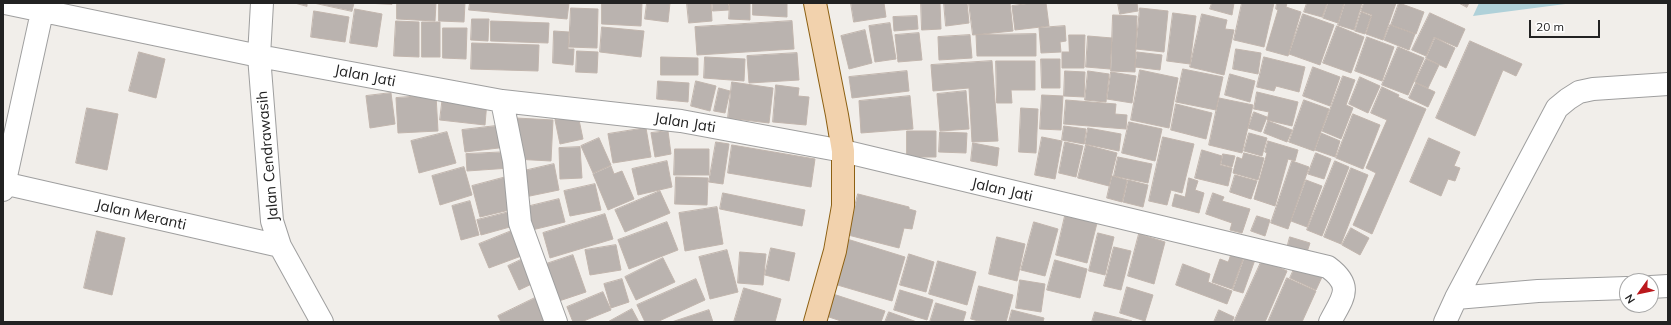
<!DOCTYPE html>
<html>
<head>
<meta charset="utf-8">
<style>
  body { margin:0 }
  #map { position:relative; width:1671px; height:325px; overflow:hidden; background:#f1eeea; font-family:Mulish,sans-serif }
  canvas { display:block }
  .frame { position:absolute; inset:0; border:4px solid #222; pointer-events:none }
  .north { position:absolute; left:1619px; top:273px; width:40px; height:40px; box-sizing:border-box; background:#fff; border:1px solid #a7a7a7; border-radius:50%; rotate:237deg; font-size:11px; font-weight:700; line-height:16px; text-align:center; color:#222 }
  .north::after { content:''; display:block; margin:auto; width:14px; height:18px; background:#bb181d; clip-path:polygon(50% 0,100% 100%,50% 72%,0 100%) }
  .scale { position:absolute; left:1529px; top:20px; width:71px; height:18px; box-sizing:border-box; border:2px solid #222; border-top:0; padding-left:5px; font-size:12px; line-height:14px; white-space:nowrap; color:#222; -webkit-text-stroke:3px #fff; paint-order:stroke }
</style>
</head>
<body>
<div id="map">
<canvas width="1671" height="325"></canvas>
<div class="frame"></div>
<div class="north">N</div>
<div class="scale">20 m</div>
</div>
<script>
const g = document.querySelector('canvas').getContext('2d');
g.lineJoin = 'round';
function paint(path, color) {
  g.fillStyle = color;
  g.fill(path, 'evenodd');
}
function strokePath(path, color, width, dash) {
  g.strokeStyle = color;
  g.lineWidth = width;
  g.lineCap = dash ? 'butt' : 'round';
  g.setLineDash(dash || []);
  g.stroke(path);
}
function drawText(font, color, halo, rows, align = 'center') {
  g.font = font + ' Mulish,sans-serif';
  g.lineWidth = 3.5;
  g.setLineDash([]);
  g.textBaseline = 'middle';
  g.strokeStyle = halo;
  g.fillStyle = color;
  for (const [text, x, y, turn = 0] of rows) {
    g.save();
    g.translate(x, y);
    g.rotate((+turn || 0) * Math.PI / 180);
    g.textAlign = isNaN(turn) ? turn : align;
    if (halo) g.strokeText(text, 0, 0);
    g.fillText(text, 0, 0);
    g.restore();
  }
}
const water = new Path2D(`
  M1479,3H1573L1473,16Z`);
const building = new Path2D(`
  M295,3H307V6Z
  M314,3H354L352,11Z
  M366,3H392V4Z
  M397,3H436L435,21L397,19Z
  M439,3H465L464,22L439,21Z
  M470,3H569L567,19L469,10Z
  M602,3H642L641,26L602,24Z
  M647,3H670L668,22L645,19Z
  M687,3H711L712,21L689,23Z
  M712,3H728L729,10L713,11Z
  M730,3H750V20L729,19Z
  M753,3H787V17L753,15Z
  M851,3H884L886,17L854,22Z
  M921,3H940L941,29L922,30Z
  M944,3H967L969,23L946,26Z
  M969,3H1010L1013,31L973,35Z
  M1033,3H1046L1049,26L1015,30L1012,6Z
  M1118,3H1137L1138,11L1120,14Z
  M1212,3H1234L1232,15L1210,9Z
  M1242,3H1274L1264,47L1234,40Z
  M1277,3H1287L1286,7L1301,12L1288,56L1266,50L1278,10L1276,9Z
  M1307,3H1327L1322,17L1304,12Z
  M1328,3H1344L1338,23L1323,18Z
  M1345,3H1362L1354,30L1338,25Z
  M1364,3H1396L1383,40L1366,34L1372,15L1361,11Z
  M1399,3L1424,12L1416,34L1391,25Z
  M1459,3H1469L1467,7Z
  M571,8L598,9L597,48L569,47Z
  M1140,8L1168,11L1164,52L1136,49Z
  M355,9L382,14L377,47L350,43Z
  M314,11L349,17L345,42L311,37Z
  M1361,12L1371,16L1365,34L1355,31Z
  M1173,13L1196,16L1190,64L1167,61Z
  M1430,13L1465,29L1457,47L1434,37L1426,56L1412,50Z
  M1202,14L1227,20L1225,29L1234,30L1224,75L1190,67Z
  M1303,14L1334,25L1320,65L1289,54Z
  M1113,15L1137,16L1135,72L1111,71Z
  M917,16L918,29L894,31L893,17Z
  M472,19H489L488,41L471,40Z
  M396,21L419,22V57L394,56Z
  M491,21L549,23L548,43L491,41Z
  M792,21L794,49L697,55L695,27Z
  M422,22H440V57H422Z
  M890,23L896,59L875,62L869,26Z
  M1390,25L1415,34L1409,50L1384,40Z
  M1065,26L1066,41L1060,42L1061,52L1041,53L1039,28Z
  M1337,26L1364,37L1351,73L1323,63Z
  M602,27L644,31L641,57L600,52Z
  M443,28H467L466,59L443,58Z
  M865,30L872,63L849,69L841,36Z
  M554,31L569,32L568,49H574L573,65L553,63Z
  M919,33L922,60L898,62L895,35Z
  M1036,34V56H977L976,35Z
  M970,35L972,58L939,60L938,37Z
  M1069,35H1085L1084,68H1062V52H1069Z
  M1088,36L1112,38L1110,69L1086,67Z
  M1367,37L1394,47L1382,81L1355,71Z
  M1435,38L1455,48L1446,68L1426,58Z
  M1470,41L1522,64L1516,76L1503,70L1475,136L1436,118Z
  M472,43L539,45L538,71L471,69Z
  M1398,47L1424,58L1408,95L1382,85Z
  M1236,49L1261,53L1258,74L1233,69Z
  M577,51L598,52L597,73L576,72Z
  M139,52L165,59L156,98L129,91Z
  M1137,52L1162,55L1160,70L1135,67Z
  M797,53L799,80L749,83L747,56Z
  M661,57L698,58V75H661Z
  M705,57L745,59L744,81L704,78Z
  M1264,57L1305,67L1299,92L1276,86L1274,91L1257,87Z
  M1041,59H1060V88H1042Z
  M1426,59L1439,65L1428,88L1415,82Z
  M992,61L998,141L972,142L969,88L933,91L931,65Z
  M996,61H1035V90H1011L1012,103H997Z
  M1313,67L1340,77L1330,106L1303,96Z
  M1183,69L1223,77L1216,110L1176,102Z
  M1140,70L1178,78L1169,128L1131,120Z
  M907,71L909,91L852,98L849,77Z
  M1065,71L1085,72L1084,97L1064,96Z
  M1088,71L1109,74L1106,102L1085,100Z
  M1111,72L1136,76L1132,103L1107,99Z
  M1230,74L1255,81L1250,102L1225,95Z
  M1343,76L1355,80L1346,105L1353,108L1341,139L1322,131Z
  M1360,77L1380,86L1368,113L1349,104Z
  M658,81L689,83L688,102L657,99Z
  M696,81L716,86L710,111L691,106Z
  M732,82L773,88L769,123L728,118Z
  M1416,83L1435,92L1428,107L1409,98Z
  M776,85L799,88L798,96L809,97L806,125L773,122Z
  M1382,87L1399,95L1398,97L1426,109L1372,234L1353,225L1376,173L1366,168L1387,120L1371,113Z
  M719,88L730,91L725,113L714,111Z
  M966,91L969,129L940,131L937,94Z
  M1257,92L1298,102L1292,126L1267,120L1269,112L1254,109Z
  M391,93L395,124L370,128L366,96Z
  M436,95L438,131L398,133L396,98Z
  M443,95L487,101L485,125L440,120Z
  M1042,95L1063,96L1061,130L1040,129Z
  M910,96L913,129L861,133L859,101Z
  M1219,98L1253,105L1242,153L1209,145Z
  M1066,100L1116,104L1115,114L1127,115L1126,129L1064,124Z
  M1304,100L1329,109L1314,151L1289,142Z
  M1176,104L1212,113L1206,139L1171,130Z
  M87,108L118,114L107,170L76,163Z
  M1021,108L1038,109L1036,153L1019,152Z
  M1254,112L1267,117L1261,132L1248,128Z
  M1353,114L1380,125L1363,169L1336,158Z
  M578,115L583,139L560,144L555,120Z
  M516,118L553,120L551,161L514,159Z
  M1268,121L1292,130L1287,142L1264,133Z
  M1129,122L1162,129L1155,161L1122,153Z
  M504,125L507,147L465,152L462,130Z
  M1064,126L1086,129L1084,144L1062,140Z
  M646,128L651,157L613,163L608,134Z
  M1088,128L1121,134L1119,151L1085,144Z
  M668,131L671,154L655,157L651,133Z
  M907,131H936V157H907Z
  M447,132L456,163L419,173L411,141Z
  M940,132L967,133L966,153L939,152Z
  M1249,133L1267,138L1262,156L1244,151Z
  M1321,133L1340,141L1335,157L1315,150Z
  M1042,137L1062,141L1055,179L1035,175Z
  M1163,137L1194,144L1182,193L1171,190L1167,205L1149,201Z
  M599,138L611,165L593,173L581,146Z
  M1429,138L1460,152L1454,166L1460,168L1455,181L1448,179L1441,196L1410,182Z
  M1268,141L1298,150L1295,161L1288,159L1275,206L1254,199L1267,153L1265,152Z
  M716,142L729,144L723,184L709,182Z
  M1065,142L1083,146L1076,177L1059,173Z
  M973,143L999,148L997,166L971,161Z
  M732,145L815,159L811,187L728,173Z
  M1086,145L1117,153L1109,186L1078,178Z
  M580,147L582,178L560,179L559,148Z
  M675,149H709V175H674Z
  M1202,150L1222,156L1220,165L1232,168L1228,186L1195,178Z
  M509,152L510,168L467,171L466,154Z
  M1244,153L1264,158L1258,180L1233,173L1237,157L1242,159Z
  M1316,153L1331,159L1324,179L1308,174Z
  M1223,154L1235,156L1232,167L1221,164Z
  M1118,157L1152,164L1148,183L1114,176Z
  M667,161L672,187L638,195L632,169Z
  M1292,161L1309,167L1288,229L1271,223Z
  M1335,161L1349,167L1322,236L1307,230Z
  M554,164L559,190L525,197L519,172Z
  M611,166L614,174L622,171L634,199L608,210L593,174Z
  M464,167L472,195L440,205L432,176Z
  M1351,168L1368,175L1341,244L1324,237Z
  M1235,175L1257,181L1251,199L1230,192Z
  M510,176L518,208L480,217L472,186Z
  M1112,176L1127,180L1122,202L1107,198Z
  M676,177L708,178L707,205L675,204Z
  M1189,178L1198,181L1195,190L1204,193L1199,213L1172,206L1175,194L1185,197Z
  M1128,180L1148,185L1143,207L1123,202Z
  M1306,180L1322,186L1307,227L1291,221Z
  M595,184L601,210L570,216L564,191Z
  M660,191L670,213L625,232L615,210Z
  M723,193L805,210L802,226L720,209Z
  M1213,193L1224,197L1222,201L1250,209L1242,233L1230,230L1232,223L1206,214Z
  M858,194L909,207V209L916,211L912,229L904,228L899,248L848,235Z
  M559,199L565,222L532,230L526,207Z
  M470,201L479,235L461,240L452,206Z
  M717,207L723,244L685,251L679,213Z
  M513,211L517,225L481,235L477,220Z
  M605,214L613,239L550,258L543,233Z
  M1065,216L1097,223L1087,263L1056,255Z
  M1257,216L1270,220L1265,236L1251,231Z
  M667,222L678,250L629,269L618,240Z
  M1034,222L1058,229L1045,276L1021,270Z
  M1351,228L1369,238L1360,255L1342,245Z
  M514,230L524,255L489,268L479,244Z
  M97,231L125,238L112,295L84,288Z
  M1098,233L1114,237L1105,275L1089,271Z
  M1139,234L1165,242L1154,284L1128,276Z
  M997,237L1025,244L1017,281L989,274Z
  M1290,237L1310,243L1305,258L1286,252Z
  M847,239L905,257L892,301L834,284Z
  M616,245L621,270L590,275L585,250Z
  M1114,247L1131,251L1121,290L1104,286Z
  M771,248L795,253L789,281L765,275Z
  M1233,249L1245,253L1232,289L1212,282L1220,259L1228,262Z
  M727,250L738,292L710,299L699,257Z
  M740,252L766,254L763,285L738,283Z
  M1246,253L1256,257L1243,293L1233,290Z
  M909,254L934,262L926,292L900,285Z
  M573,255L586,292L556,302L543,265Z
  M527,257L538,281L519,290L508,266Z
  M663,258L675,282L636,300L625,277Z
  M1055,260L1087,269L1080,298L1047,290Z
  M1262,260L1287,271L1265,322H1234Z
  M938,261L976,272L967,305L929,294Z
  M1183,264L1210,274L1208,282L1232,291L1227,304L1176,285Z
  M1296,265L1322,277L1316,290L1290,278Z
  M1287,278L1316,291L1302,322H1268Z
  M622,279L629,302L611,308L604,284Z
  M696,279L705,300L657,322H645L637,305Z
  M1020,280L1045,284L1041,312L1016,308Z
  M979,286L1013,295L1006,322H982L971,319Z
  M1127,287L1153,295L1145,321L1120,313Z
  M744,288L781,299L775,322H734Z
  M900,290L933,300L927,320L894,310Z
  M603,292L611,310L581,322H573L567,307Z
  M833,294L885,311L881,322H844L826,316Z
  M537,297L550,322H501L498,316Z
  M936,303L966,312L963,322H930Z
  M632,309L639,322H608Z
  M709,310L713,322H672Z
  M1012,310L1044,318L1043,322H1009Z
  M1219,310L1234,317L1232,322H1214Z
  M889,312L917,322H885Z
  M1095,312L1132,321V322H1092Z`);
const minor = new Path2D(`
  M5,3L259,56L502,101L681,121L843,151L1328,267C1355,287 1342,298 1330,322
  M262,3L259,56L272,221L280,246L322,322
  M502,101L514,161L520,223L556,322
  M3,183L280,246
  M3,190L44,3
  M1651,287L1668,286
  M1456,298L1538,291L1627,288
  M1445,322L1456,298L1557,108L1568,99L1579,92L1593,89L1668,84`);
const major = new Path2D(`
  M815,322L835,251L843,206V151L837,115L815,3`);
const streetNames = [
  ["Jalan Jati",365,76,11],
  ["Jalan Jati",685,123,9],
  ["Jalan Cendrawasih",268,156,-95],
  ["Jalan Jati",1002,190,13],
  ["Jalan Meranti",141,215,13]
];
paint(water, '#afd1d9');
paint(building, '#bab3af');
strokePath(building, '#c1b5ad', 1);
strokePath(minor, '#9f9f9f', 24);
strokePath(major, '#8d6012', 24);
strokePath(minor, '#fff', 22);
strokePath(major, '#f2d2ad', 22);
drawText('15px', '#222', '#fff', streetNames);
</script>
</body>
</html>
